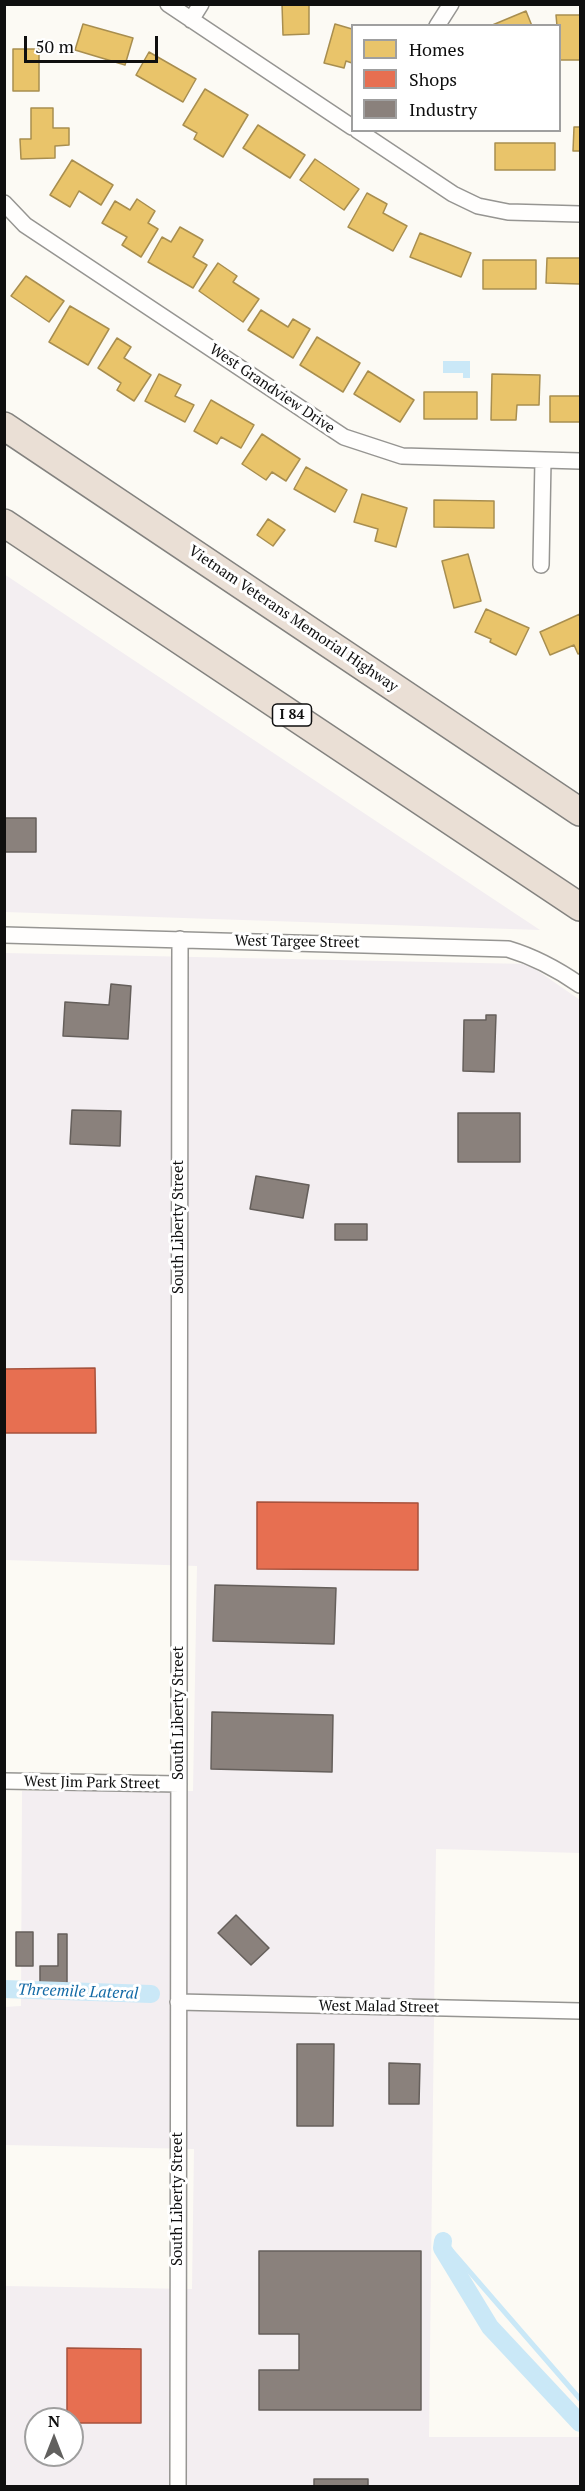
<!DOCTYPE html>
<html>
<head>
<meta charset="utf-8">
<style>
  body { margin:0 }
  #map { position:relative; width:585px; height:2491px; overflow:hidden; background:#fcfaf4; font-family:"PT Serif",serif }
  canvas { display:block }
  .frame { position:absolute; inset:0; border:6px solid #0f0f0f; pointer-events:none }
  .legend { position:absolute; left:351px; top:24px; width:210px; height:108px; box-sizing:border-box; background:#fff; border:2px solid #9f9f9f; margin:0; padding:8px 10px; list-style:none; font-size:18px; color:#0f0f0f }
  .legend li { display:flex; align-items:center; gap:12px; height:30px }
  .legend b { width:30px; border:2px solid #9f9f9f }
  .north { position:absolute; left:24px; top:2407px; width:60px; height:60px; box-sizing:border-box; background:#fff; border:2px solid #9f9f9f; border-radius:50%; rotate:0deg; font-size:16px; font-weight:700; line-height:24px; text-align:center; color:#0f0f0f }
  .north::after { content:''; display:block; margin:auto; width:21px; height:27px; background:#62615f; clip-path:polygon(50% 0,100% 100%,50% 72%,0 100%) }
  .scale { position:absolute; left:24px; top:36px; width:134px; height:27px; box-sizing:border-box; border:3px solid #0f0f0f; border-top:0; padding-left:8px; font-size:18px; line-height:21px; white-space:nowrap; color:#0f0f0f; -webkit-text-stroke:4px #fff; paint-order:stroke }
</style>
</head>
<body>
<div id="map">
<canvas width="585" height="2491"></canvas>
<div class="frame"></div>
<ul class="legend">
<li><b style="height:16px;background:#e9c46a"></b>Homes</li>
<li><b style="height:16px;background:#e76f51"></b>Shops</li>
<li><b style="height:16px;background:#8a817c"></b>Industry</li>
</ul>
<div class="north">N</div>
<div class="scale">50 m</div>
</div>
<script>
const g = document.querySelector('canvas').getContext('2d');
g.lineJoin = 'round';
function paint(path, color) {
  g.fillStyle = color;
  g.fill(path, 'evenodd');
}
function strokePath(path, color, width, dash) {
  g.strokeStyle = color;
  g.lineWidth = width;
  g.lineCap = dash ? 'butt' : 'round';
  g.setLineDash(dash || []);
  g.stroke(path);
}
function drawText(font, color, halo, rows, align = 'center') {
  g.font = font + ' "PT Serif",serif';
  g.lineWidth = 6;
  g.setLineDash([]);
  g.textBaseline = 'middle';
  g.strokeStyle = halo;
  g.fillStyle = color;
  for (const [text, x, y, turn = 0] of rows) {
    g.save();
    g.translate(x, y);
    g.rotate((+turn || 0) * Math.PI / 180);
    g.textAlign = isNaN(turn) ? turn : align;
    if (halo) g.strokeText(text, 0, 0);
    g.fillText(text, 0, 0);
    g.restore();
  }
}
const industrial = new Path2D(`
  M4,574L540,930L5,912Z
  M5,953L528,964L580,1000V1853L436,1849L429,2437H580V2486H5V2286L192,2289L194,2149L5,2145L4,2007L21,2006L22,1791H193L197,1566L5,1560ZM36,2419H72V2455H36Z`);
const water = new Path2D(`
  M443,361H470V378H463V373H443Z`);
const homes = new Path2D(`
  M282,4H309V34L283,35Z
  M526,11L532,26H490Z
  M556,15H580V60H560V26H557Z
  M83,24L133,38L125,65L75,50Z
  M335,24L352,29V63L346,61L344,68L324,63Z
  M13,49H39V91H13Z
  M149,52L196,79L183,102L136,75Z
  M205,89L248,115L223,157L194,139L197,133L183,125Z
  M31,108H53V128H69V145L55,146V158L21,159L20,139H31Z
  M258,125L305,155L290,178L243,148Z
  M574,127H580V151H573Z
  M495,143H555V170H495Z
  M315,159L359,189L344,210L300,180Z
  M72,160L113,185L101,205L79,191L70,207L50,195Z
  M367,193L387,204L383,213L407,226L393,251L348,227Z
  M137,199L155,211L148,223L158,229L141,257L122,245L127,237L102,223L115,201L130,210Z
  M180,227L203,240L193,257L207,265L193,288L148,262L162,237L171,242Z
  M420,233L471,253L461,277L410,257Z
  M547,258H580V284L546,283Z
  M483,260H536V289H483Z
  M218,263L237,276L233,282L259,299L243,322L199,291Z
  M26,276L64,301L49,322L11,296Z
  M70,306L109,329L88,365L49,342Z
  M261,310L288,327L293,319L310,329L293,358L248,330Z
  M317,337L360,363L343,392L300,365Z
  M117,338L131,347L124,358L151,375L134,401L117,390L121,383L98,368Z
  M368,371L414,400L400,422L354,394Z
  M159,374L181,385L175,396L194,405L185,422L145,401Z
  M492,374L540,375L539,405H517L516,420H491Z
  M424,392H477V419H424Z
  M550,396H580V422H550Z
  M211,400L254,425L241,448L221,437L217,444L194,431Z
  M262,434L300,459L286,481L272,472L266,480L242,464Z
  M306,467L347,490L335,512L294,489Z
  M362,494L407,508L396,547L375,541L378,529L354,522Z
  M434,500L494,501V528L434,527Z
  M268,519L285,530L273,546L257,535Z
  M468,554L481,601L454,608L442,561Z
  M486,609L529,628L516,655L490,642L491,639L475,632Z
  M580,614V653L578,654L574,645L550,655L540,632Z`);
const shops = new Path2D(`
  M95,1368L96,1433H4V1369Z
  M257,1502L418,1503V1570L257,1569Z
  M67,2348L141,2349V2423H72V2419H67Z`);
const industry = new Path2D(`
  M4,818H36V852H4Z
  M111,984L131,986L128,1039L63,1036L65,1002L109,1005Z
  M486,1015H496L494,1072L463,1071L464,1020H486Z
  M72,1110L121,1111L120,1146L70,1144Z
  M458,1113H520V1162H458Z
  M256,1176L309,1185L303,1218L250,1209Z
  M335,1224H367V1240H335Z
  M215,1585L336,1588L334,1644L213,1641Z
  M212,1712L333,1715L332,1772L211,1769Z
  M236,1915L269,1948L251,1965L218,1933Z
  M16,1932H33V1966H16Z
  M58,1934H67V1987H51V1984H40V1966H58Z
  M297,2044H334L333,2126H297Z
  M389,2063L420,2064L419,2104H389Z
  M259,2251H421V2410H259V2370H299V2334H259Z
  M314,2479H368V2486H314Z`);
const stream = new Path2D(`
  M443,2241L580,2399`);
const canal = new Path2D(`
  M4,1989L151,1994
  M443,2241L442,2248L490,2327L580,2423`);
const street = new Path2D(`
  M168,4L352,127
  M191,20L201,4
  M437,26L451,4
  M357,130L453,194L478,206L508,212L580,214
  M4,203L25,225L344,437L402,456L580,461
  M541,565L543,460
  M4,935L508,949C535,957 557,969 580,985
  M4,1781L179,1784
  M178,2002L580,2011
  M178,2486L180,939`);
const highway = new Path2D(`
  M4,426L580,812
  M4,523L580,907`);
const shields = [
  [292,715,39]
];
const shieldNames = [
  ["I 84",292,715]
];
const streetNames = [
  ["West Grandview Drive",272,389,34],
  ["Vietnam Veterans Memorial Highway",293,619,34],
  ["West Targee Street",297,942,1],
  ["South Liberty Street",179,1227,-90],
  ["South Liberty Street",179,1713,-90],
  ["West Jim Park Street",92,1783,1],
  ["West Malad Street",379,2007,1],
  ["South Liberty Street",178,2199,-90]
];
const waterNames = [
  ["Threemile Lateral",78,1992,2]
];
paint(industrial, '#f3eef1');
paint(water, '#cae8f7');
paint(homes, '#e9c46a');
strokePath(homes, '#a88e4f', 1.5);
paint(shops, '#e76f51');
strokePath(shops, '#a6523d', 1.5);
paint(industry, '#8a817c');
strokePath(industry, '#655f5b', 1.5);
strokePath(stream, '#cae8f7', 5);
strokePath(canal, '#cae8f7', 18);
strokePath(street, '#969592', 18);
strokePath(highway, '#83827f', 30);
strokePath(street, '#fffefd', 15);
strokePath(highway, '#eadfd5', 27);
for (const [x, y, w] of shields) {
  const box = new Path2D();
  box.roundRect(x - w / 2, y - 11, w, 22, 4.5);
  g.fillStyle = '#fff';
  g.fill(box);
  strokePath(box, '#0f0f0f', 1.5);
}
drawText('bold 14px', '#0f0f0f', null, shieldNames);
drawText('15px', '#0f0f0f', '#fff', streetNames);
drawText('italic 16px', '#136aa6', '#fff', waterNames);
</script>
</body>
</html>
